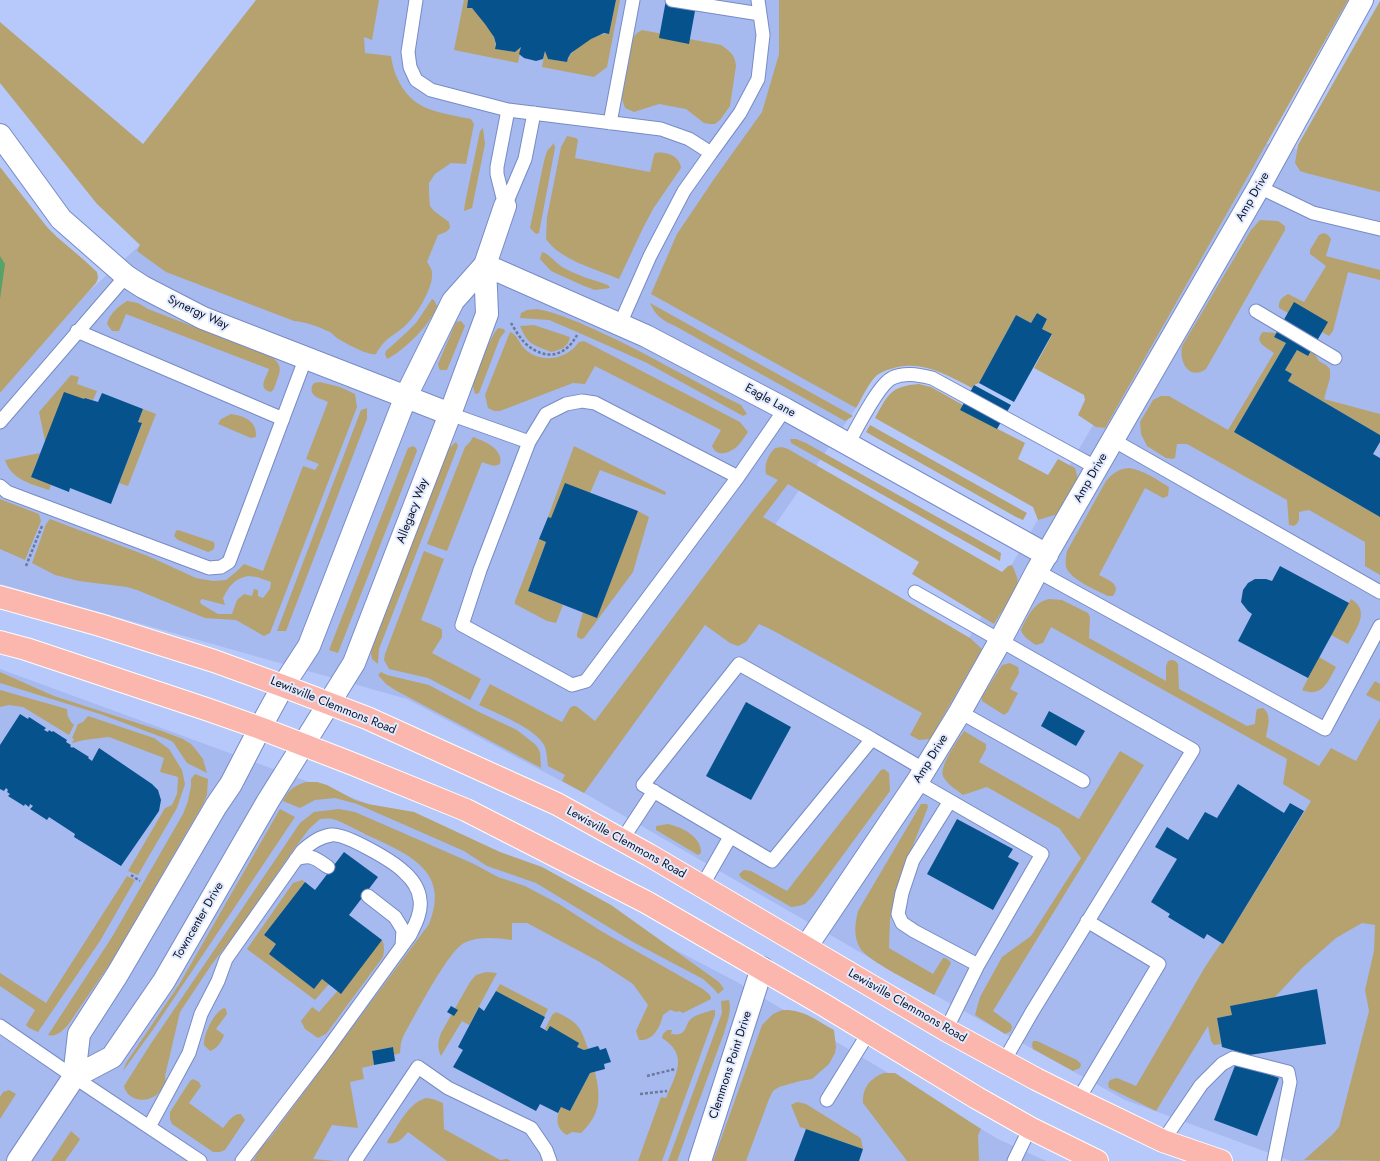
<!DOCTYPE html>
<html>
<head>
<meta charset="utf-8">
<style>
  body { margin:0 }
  canvas { display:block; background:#b7c9fa }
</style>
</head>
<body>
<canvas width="1380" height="1161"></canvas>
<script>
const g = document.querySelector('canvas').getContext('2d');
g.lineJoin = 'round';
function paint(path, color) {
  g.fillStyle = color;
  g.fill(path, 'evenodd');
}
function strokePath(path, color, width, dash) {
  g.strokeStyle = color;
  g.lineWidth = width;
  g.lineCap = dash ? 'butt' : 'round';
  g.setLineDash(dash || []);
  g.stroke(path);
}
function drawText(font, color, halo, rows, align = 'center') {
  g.font = font + ' Jost,sans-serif';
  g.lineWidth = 4;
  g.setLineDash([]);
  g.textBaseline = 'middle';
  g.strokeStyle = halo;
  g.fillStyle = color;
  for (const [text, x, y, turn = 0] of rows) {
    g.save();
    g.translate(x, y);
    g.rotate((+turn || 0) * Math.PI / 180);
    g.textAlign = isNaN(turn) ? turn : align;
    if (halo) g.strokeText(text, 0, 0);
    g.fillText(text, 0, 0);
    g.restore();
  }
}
const built = new Path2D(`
  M331,0H798L783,85L673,287L856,408L730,590L931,703L1258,142L1380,164V1017L1342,1161H1291L1125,1100L922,988L593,798L407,699L0,584V393L88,292L140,245Z
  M0,669L459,837L737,982L998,1139L1046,1161H0Z`);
const green = new Path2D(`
  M256,0H379L372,40L364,37L365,53L391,56C394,78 406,101 429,109C442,114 457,116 471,119L474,124L466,164L451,163L435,174L429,183V193L430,206L434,211L449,222L450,228L446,232L438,235L427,262C430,266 433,271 432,277C431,291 416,316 405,326C392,337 386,337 376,354C368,356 345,343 337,338C334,336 333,334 330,332C319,327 306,322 294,321L166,272L152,262L137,251L140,245L97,204L0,83V22L143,144Z
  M464,0H468L467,8H472C482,19 498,34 495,49L515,52L521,47L518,63L454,50Z
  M616,0H620L607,67L594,77L542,67L545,51L548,59L567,62C570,49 597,32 609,34Z
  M779,0H1348L1105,428L1096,427L1078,415L1085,400L1084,395L1034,368L1052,335L1042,329L1047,319L1037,313L1031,323L1016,315L979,383L974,385L972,388C947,375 920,359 891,369C886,370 879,373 875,377C867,386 862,398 856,408L651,294L677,234L714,179L762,112L779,54Z
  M1380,1V192L1306,173L1300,171L1295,163L1298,145Z
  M642,30L721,45C730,51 735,55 736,66L730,106L720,120L715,124H710L704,123L686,109L659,104L634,112L625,108L622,99L633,38L637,33Z
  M483,128L485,144L472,208L464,211L465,203L480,131Z
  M567,136L576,138L578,140L575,158L650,172L654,155L655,153C666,151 680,156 681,168L653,209L643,228L619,279C596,269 560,260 546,239L547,217L561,147Z
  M554,143L555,148L539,233L536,234L530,228L544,161L547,151Z
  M0,167L47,227L57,237L84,260L97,272L98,278L96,283L88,292L0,393Z
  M1260,220L1278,221L1285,226V230L1206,369C1189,381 1179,362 1182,346L1251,230Z
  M1324,233L1328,235L1331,239L1326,256L1380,270V280L1348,272L1333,331L1329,336L1279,308C1278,301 1282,297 1288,294L1304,302L1326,266L1310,254V250L1319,235Z
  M542,252C550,254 556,264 564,268C578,276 594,280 608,285L610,288L595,290L584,286L551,271L540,259Z
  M432,299L434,300L437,306C430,325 405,350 387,359L385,354L386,351L408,331L416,323Z
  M127,301L138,303L148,309L272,357C282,365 281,370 277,380C275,385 275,389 271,392C257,389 266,378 269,369L126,314L119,331H112L107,324C109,314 119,306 127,301Z
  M650,303L853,416L845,421L677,327C664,321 656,317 650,303Z
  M537,309C559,313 580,323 600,332C649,354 694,382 741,405L747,414L743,416L647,363L577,332L549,320L520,318L521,313L527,310Z
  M461,321L465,326L447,370H440L439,368L438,364L456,322Z
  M534,325L570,337C568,348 560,350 551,352C532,344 528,345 520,326Z
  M498,328L504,329L505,332L500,338L479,393L475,394C474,390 473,387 473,384C474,374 491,336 498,328Z
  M510,332C517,334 519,343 524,348C536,361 557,361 570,351C574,349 576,345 579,342L584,341L740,422L748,432C741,442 737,450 725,453C718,454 715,452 712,446L721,430L595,366L585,384L573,383L500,411H494L488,408L485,395Z
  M1263,332L1276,333L1274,337L1286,343L1234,432L1380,517V575L1365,566V542L1309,510L1299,512C1299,518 1300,522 1294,526L1289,525L1287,500L1187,444H1177L1175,458L1172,459L1166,458L1147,446L1141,434L1140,422L1153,400L1161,396H1169L1228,430L1274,353C1266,347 1253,342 1263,332Z
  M1297,350L1308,356L1312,350L1319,361L1326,365L1330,369V378L1324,399L1380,414V435L1288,381L1292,374L1285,370Z
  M71,375L79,377L77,384L97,391L93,400L86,398L45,441L39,412Z
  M320,382L340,387L355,394L357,407L270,633L264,636L236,620L205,618L137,590L127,587L79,581L55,575L32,563L46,524L50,519L148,556L196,578L213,581L226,580L236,572L244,564L263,571L303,466L315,470L319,464L306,459L328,402C320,398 309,397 312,386L314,383ZM248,576L257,577L271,582L270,589L263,598L258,596V590L254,589L252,596L244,594L237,600L232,614H218L201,604L200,601L202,599L225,605L223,598C229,586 234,579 248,576Z
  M919,384L931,387L963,405L961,410L1025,443L1018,459L1048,475L1058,459L1075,468L1078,479L1058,514L1038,520L1033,507L875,418C888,395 890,386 919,384Z
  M367,408V419L286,631H277L361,410Z
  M143,409L156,414L128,486L119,483L142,424L138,422Z
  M231,414C245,416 257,421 256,437L251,438L218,424L221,419Z
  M870,425L1027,513L1023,520L1016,517L866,432Z
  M473,437C484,441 504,449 500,464C493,468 489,464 482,462L447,551L427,544L465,447L470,442Z
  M790,439H796L806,443L994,549L1001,553L1000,561L791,443Z
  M456,442L458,446L379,649L378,664L372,659L371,654L373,641L447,450Z
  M413,446L416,448L417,451L338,653L329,650L408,448Z
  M574,446L666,492L665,495L600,470L590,493L551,518L548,517Z
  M782,447L788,449L1002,572L1008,566L1012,565C1014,570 1018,577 1018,583C1017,592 999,615 994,624L912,574L919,562L788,484L763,517L970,638L982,649L930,739L919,740L910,735L922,713L772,630L759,624L746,642L738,646L730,643L705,625L584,793L562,781L565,775L548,766C547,759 547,751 544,745C535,728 496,713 479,705L490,684L562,722L570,708L573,706H576L595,721L753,511L778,480L766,474C764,464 768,455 775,448Z
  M40,453L31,477L51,485L49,490C32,484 11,480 5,460Z
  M1129,468C1143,470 1156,479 1169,487L1168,496L1163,498L1145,488L1099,575C1108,580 1122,584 1113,596H1108C1096,590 1071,580 1066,567C1065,562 1066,556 1067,551L1106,481C1113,473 1118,469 1129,468Z
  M0,499L39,514L41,521L25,560L0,549Z
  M638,511L649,517L633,572L584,638L581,639L577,637V634L583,612L597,617Z
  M178,530L214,542C216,548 213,551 208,552L178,540L174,536L176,531Z
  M539,539L546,542L528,591L563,605L556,623L547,621L515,604V601Z
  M424,551L444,559L421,620L440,628L442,630V637L432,653L481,679L470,700L428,678L389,669L384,660L385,654Z
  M1049,599L1062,600L1088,613L1090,617L1089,638L1166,681V666L1168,661C1173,659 1175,660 1178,664L1179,689L1247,726L1255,724L1256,713L1257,709L1263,708C1272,715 1268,726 1266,737L1319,766L1331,748L1356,761L1380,718V1161L1304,1160L1332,1135L1339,1127L1369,1011L1365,990L1374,951L1375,925L1362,923L1336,938L1302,968L1275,997L1232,1015L1217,1018L1221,1044L1214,1045L1211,1041L1208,1026L1156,1111L1109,1088L1108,1083L1110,1080L1117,1078L1136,1086L1205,967L1221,943L1223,944L1311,801L1283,784L1287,759L1051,627L1043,643L1036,645C1030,641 1023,637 1021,630C1027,617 1034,602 1049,599Z
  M1351,599C1371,611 1356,629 1348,644L1331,635Z
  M1319,657L1336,667C1328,682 1322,698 1302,690Z
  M1010,663L1018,667L1019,673L1010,689L1018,693L1008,712L1004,715L982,701V697L1002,665Z
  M0,672L54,696L162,731L183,739L191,744L197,751L203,759L207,773L187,763L173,742L167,739L100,714L0,683Z
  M381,672L387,675L429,685L479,712L517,730L536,745L540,752L541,768L395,690L386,684L378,675Z
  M1375,681L1380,684V702L1366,695Z
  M0,690L67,709C67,716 69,720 74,725L69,735L23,707L9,705L0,707Z
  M88,716L154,738L169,749L182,770L185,784L177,808L138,875L128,871L165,808L172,805L177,794L178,777L160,772L164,758L109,737L84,740L72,743L74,739L72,738L78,724L83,722Z
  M964,731L986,744V749L979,762L1079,819L1120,751L1144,765L993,1011L1011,1024L1012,1027L1011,1031L1005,1034L975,1015L980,997L1002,957L1031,936L1081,858L1059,828L987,787L963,795C957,790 949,786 944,778C937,768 958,740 964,731Z
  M884,769L889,773L890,791L813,896L805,904L799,906L791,907L741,878L739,874L744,870L751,871L787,891L881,770Z
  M195,774L208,779L207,795L203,804L111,962L68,1025C62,1031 57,1037 48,1035L112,937L183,814L188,801L191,786V779Z
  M306,782H317L327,785L355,800L368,804L414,812L500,852L542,867L611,905L719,982L724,989L718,994L714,989L703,979L633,942L536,883L487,866L464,851L357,804L335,798L315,800L300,808L283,801C288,790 295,785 306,782Z
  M921,804H927L928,807L899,881L890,920L889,948L933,974L943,958C947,958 949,960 951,963L934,995C919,986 866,960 860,948C853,936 855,924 858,911Z
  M280,809L295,817L152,1031L123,1071L126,1063L180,983Z
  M339,809L355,812L472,863L498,877L525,886L559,904L601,931L703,989L710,995L711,999L683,1013L679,1011L677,1012L670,1010L663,1015C660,1027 654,1041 639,1040L636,1031L648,1005L633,984L598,961L527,923H512V940C496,938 479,936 464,943C448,951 413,1019 403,1037L401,1043L400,1053L394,1055L393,1047L372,1051L374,1065L362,1068L364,1079L350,1082L358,1128L332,1125L313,1159L335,1161H253L261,1147L270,1138L429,924C451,871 408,854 369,836C361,832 339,820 332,819C328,818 324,819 320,819L309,829L294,849L235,934L212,964L180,1012L165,1076C166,1081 165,1084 162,1088C154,1104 128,1104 124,1086L150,1045L300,823L314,812Z
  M668,824C682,827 702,837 701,853L698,855L656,830V826Z
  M127,876L135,880L100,941L38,1032L29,1028L26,1025L35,1010L0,986V973L46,1003Z
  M302,880L305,882L264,935L276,944L269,954L314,989L322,979L329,984L315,1000L247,949L293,883Z
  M382,940C385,946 384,951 383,957L326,1034L318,1038L305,1029L301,1021L312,1007L319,1012Z
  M486,972L497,973L469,1025L462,1021L441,1056C437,1048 438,1041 441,1033L470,982L476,975Z
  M500,984L548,1009L544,1017L496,991Z
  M729,1000C732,1012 727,1022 724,1033L677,1161H668L719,1021L722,1013L721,1001Z
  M224,1008L226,1009L227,1014L216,1029L224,1035C222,1041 217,1049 210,1051L204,1045C203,1035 214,1012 224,1008Z
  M713,1010H715V1015L662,1161H638L661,1097L666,1098C676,1074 689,1055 662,1038L663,1034L667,1030H672L671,1034C689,1037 684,1023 692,1018C698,1014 707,1012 713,1010Z
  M782,1010C803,1009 816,1020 834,1030L836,1047L835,1053L829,1064L812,1079L800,1081L779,1087L773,1091L769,1099L746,1161H713L762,1025L773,1014Z
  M556,1012C578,1022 581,1027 588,1049L584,1050L545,1029L552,1015Z
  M1033,1041H1037L1077,1060L1081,1064L1080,1068L1073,1071L1033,1049L1032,1045Z
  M595,1072C601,1098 601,1114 581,1133L572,1132L567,1135C555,1128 556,1117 561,1107L570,1111L590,1073Z
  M884,1073H895L981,1129L978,1135L979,1161H907L863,1103C862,1088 870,1078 884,1073Z
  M193,1079L199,1082L201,1086L189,1103L223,1128C228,1122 233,1113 241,1114L245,1120L225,1150L220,1152H213L172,1124L170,1119V1112L190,1081Z
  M9,1090L16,1094L0,1119V1097L3,1092Z
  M426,1098L433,1099L443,1103L444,1129L500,1160L507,1159L511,1161H447L408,1132C402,1139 397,1145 387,1143L388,1140C398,1126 408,1103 426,1098Z
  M797,1102L806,1104L859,1137L861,1139L863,1149L800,1127L791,1105Z
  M71,1131L80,1139L79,1141L65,1161H51Z`);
const water = new Path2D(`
  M0,256L5,264L0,299Z`);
const building = new Path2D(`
  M468,0H616L609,34L604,33L591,39L571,53L568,58L567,62L548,59L545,51L543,59L536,61L524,58L519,54L521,47L515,52L495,49L496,44L494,37L485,24L472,8H467Z
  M666,0H697L689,44L659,38Z
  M1294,302L1328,322L1308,356L1297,350L1285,370L1292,374L1288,381L1380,435V442L1373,454L1380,458V517L1234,432L1286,343L1274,337Z
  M1037,313L1047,319L1042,329L1052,334L1014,402L979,383L1016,315L1031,323Z
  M974,385L1011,405L997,429L960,410Z
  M64,392L84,399L85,398L98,402L102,393L143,409L138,422L142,423L111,504L70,488L69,492L31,477Z
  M565,483L638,511L597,618L528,591L546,542L539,539L548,517L551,518Z
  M1280,566L1349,603L1308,678L1238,641L1252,614L1248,611L1241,602L1243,590L1248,583L1255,579H1266L1272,581Z
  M746,702L791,727L751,800L706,776Z
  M1049,711L1085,731L1076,746L1041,726Z
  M20,714L28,719L29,717L46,728L44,730L48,732L49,730L52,732L53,731L67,740L66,742L71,745L70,746L72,748L73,747L89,757L88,758L92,761L99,748L152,784L158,790L161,800L159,811L121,866L74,837L75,834L49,817L47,820L30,809L33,806L30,804L29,807L25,804L24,806L8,796L10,794L7,792L8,790L6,788L4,791L0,789V745Z
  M1238,784L1284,813L1290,803L1304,811L1223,944L1207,934L1204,939L1168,917L1170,914L1151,902L1177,859L1155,847L1167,827L1188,840L1205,812L1217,818Z
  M957,819L1013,849L1008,857L1019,863L993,910L927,874Z
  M344,852L378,877L349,915L382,940L341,994L322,979L314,989L269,954L276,944L264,935L305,882L315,890Z
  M1317,989L1326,1044L1249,1055L1222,1047L1217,1018L1232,1015L1230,1006Z
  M496,991L545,1017L540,1027L547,1031L550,1026L579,1043L577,1047L584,1050L598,1046L600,1050L606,1048L611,1062L604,1064L605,1069L590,1073L570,1111L561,1107L558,1113L540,1104L536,1111L453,1067L463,1050L458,1047L479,1007L484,1011Z
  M451,1006L458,1010L454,1016L447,1012Z
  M393,1047L395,1061L374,1065L372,1051Z
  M1236,1063L1279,1078L1257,1136L1214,1120Z
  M806,1129L863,1149L859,1161H794Z`);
const path = new Path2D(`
  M511,323C515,330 520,338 526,344C546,361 565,357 577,335
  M26,566L42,526
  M131,875L140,881
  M647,1076L675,1069
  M640,1094L667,1091`);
const service = new Path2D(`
  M416,0L408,52L410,67L416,80L431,90L508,110L661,129L689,139L711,153L684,191L650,256L620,324
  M672,0L760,14
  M610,123L633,0
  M711,153L740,113L758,79L763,35L758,0
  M1259,187L1313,213L1380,229
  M505,206L497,174V167L508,110
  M505,206L525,159L534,113
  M1256,311L1335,358
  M77,331L283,419
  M450,414L529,442L546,414L566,404L582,401L595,403L738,477L785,409
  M0,422L126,276
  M1113,440L1380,592
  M529,442L480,570L462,625L572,685L586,681L738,477
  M848,444C856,430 878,385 892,378C905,372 918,375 932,378L1097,468
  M0,486L7,492L209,568L221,567L229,562L306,357
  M1037,571L1325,729L1380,626
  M915,592L1193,750L1032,1012L1004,1061
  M739,664L872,739L772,861L643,785Z
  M960,712L1083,781
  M872,739L925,770
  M917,782L1042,854L978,965L946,1030
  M950,801L913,860L902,893L898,914L902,923L914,931L978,965
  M622,840L654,791
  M296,859C312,854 315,858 328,867
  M702,886L730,837
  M368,896L395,917L403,930L402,946
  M0,1026L74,1077L200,1161
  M827,1100L869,1032
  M1078,1100L1159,964L1087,921
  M149,1127L189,1053L201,1014L218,981L226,959L302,851C311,843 319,837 331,835C345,833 393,861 404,872C412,879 419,889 420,900C422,912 415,925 410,935L323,1055L242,1161
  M1163,1141L1201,1085L1222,1064L1233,1058L1288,1072L1290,1082L1274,1161
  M355,1161L418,1067L448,1088L531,1128L546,1150L550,1161
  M1014,1161L1030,1128`);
const minor = new Path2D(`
  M0,135L61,219L126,276L143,287L203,318L450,414
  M485,265L646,336L785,409L1047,555
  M260,728L283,686L309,646L406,396L453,301L485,265
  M303,745L354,663L450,414L487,314L485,265L505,206
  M806,947L917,782L960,712L1000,641L1037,571L1259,187L1362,0
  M700,1161L762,968`);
const tertiary = new Path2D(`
  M74,1077L112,1057L164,981L268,801L303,745
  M18,1161L74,1077L79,1034L117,975L216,806L231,784L260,728`);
const primary = new Path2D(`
  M0,597L100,625L214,661L283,686L367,718L557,804L649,855L946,1030L1036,1079L1078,1100L1163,1141L1221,1161
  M0,642L26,649L209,710L260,728L353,764L466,810L646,902L824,1005L977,1098L1030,1128L1097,1161`);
const streetNames = [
  ["Amp Drive",1253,197,-60],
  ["Synergy Way",198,313,25],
  ["Eagle Lane",770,401,29],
  ["Amp Drive",1091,478,-60],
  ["Allegacy Way",413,511,-69],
  ["Lewisville Clemmons Road",333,706,22],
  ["Amp Drive",931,759,-58],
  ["Lewisville Clemmons Road",626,843,29],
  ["Towncenter Drive",199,921,-60],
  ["Lewisville Clemmons Road",907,1006,30],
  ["Clemmons Point Drive",731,1065,-72]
];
paint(built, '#a7baef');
paint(green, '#b6a26f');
paint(water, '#56a267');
paint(building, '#05528d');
strokePath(service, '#778bc5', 15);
strokePath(minor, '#778bc5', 24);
strokePath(tertiary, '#778bc5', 24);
strokePath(primary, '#fff', 24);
strokePath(path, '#6c799e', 2.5, [3, 2]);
strokePath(service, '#fff', 13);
strokePath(minor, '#fff', 22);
strokePath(tertiary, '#fff', 22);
strokePath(primary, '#fbb6ad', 22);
drawText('12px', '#0c1228', '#e3ebfe', streetNames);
</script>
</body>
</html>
